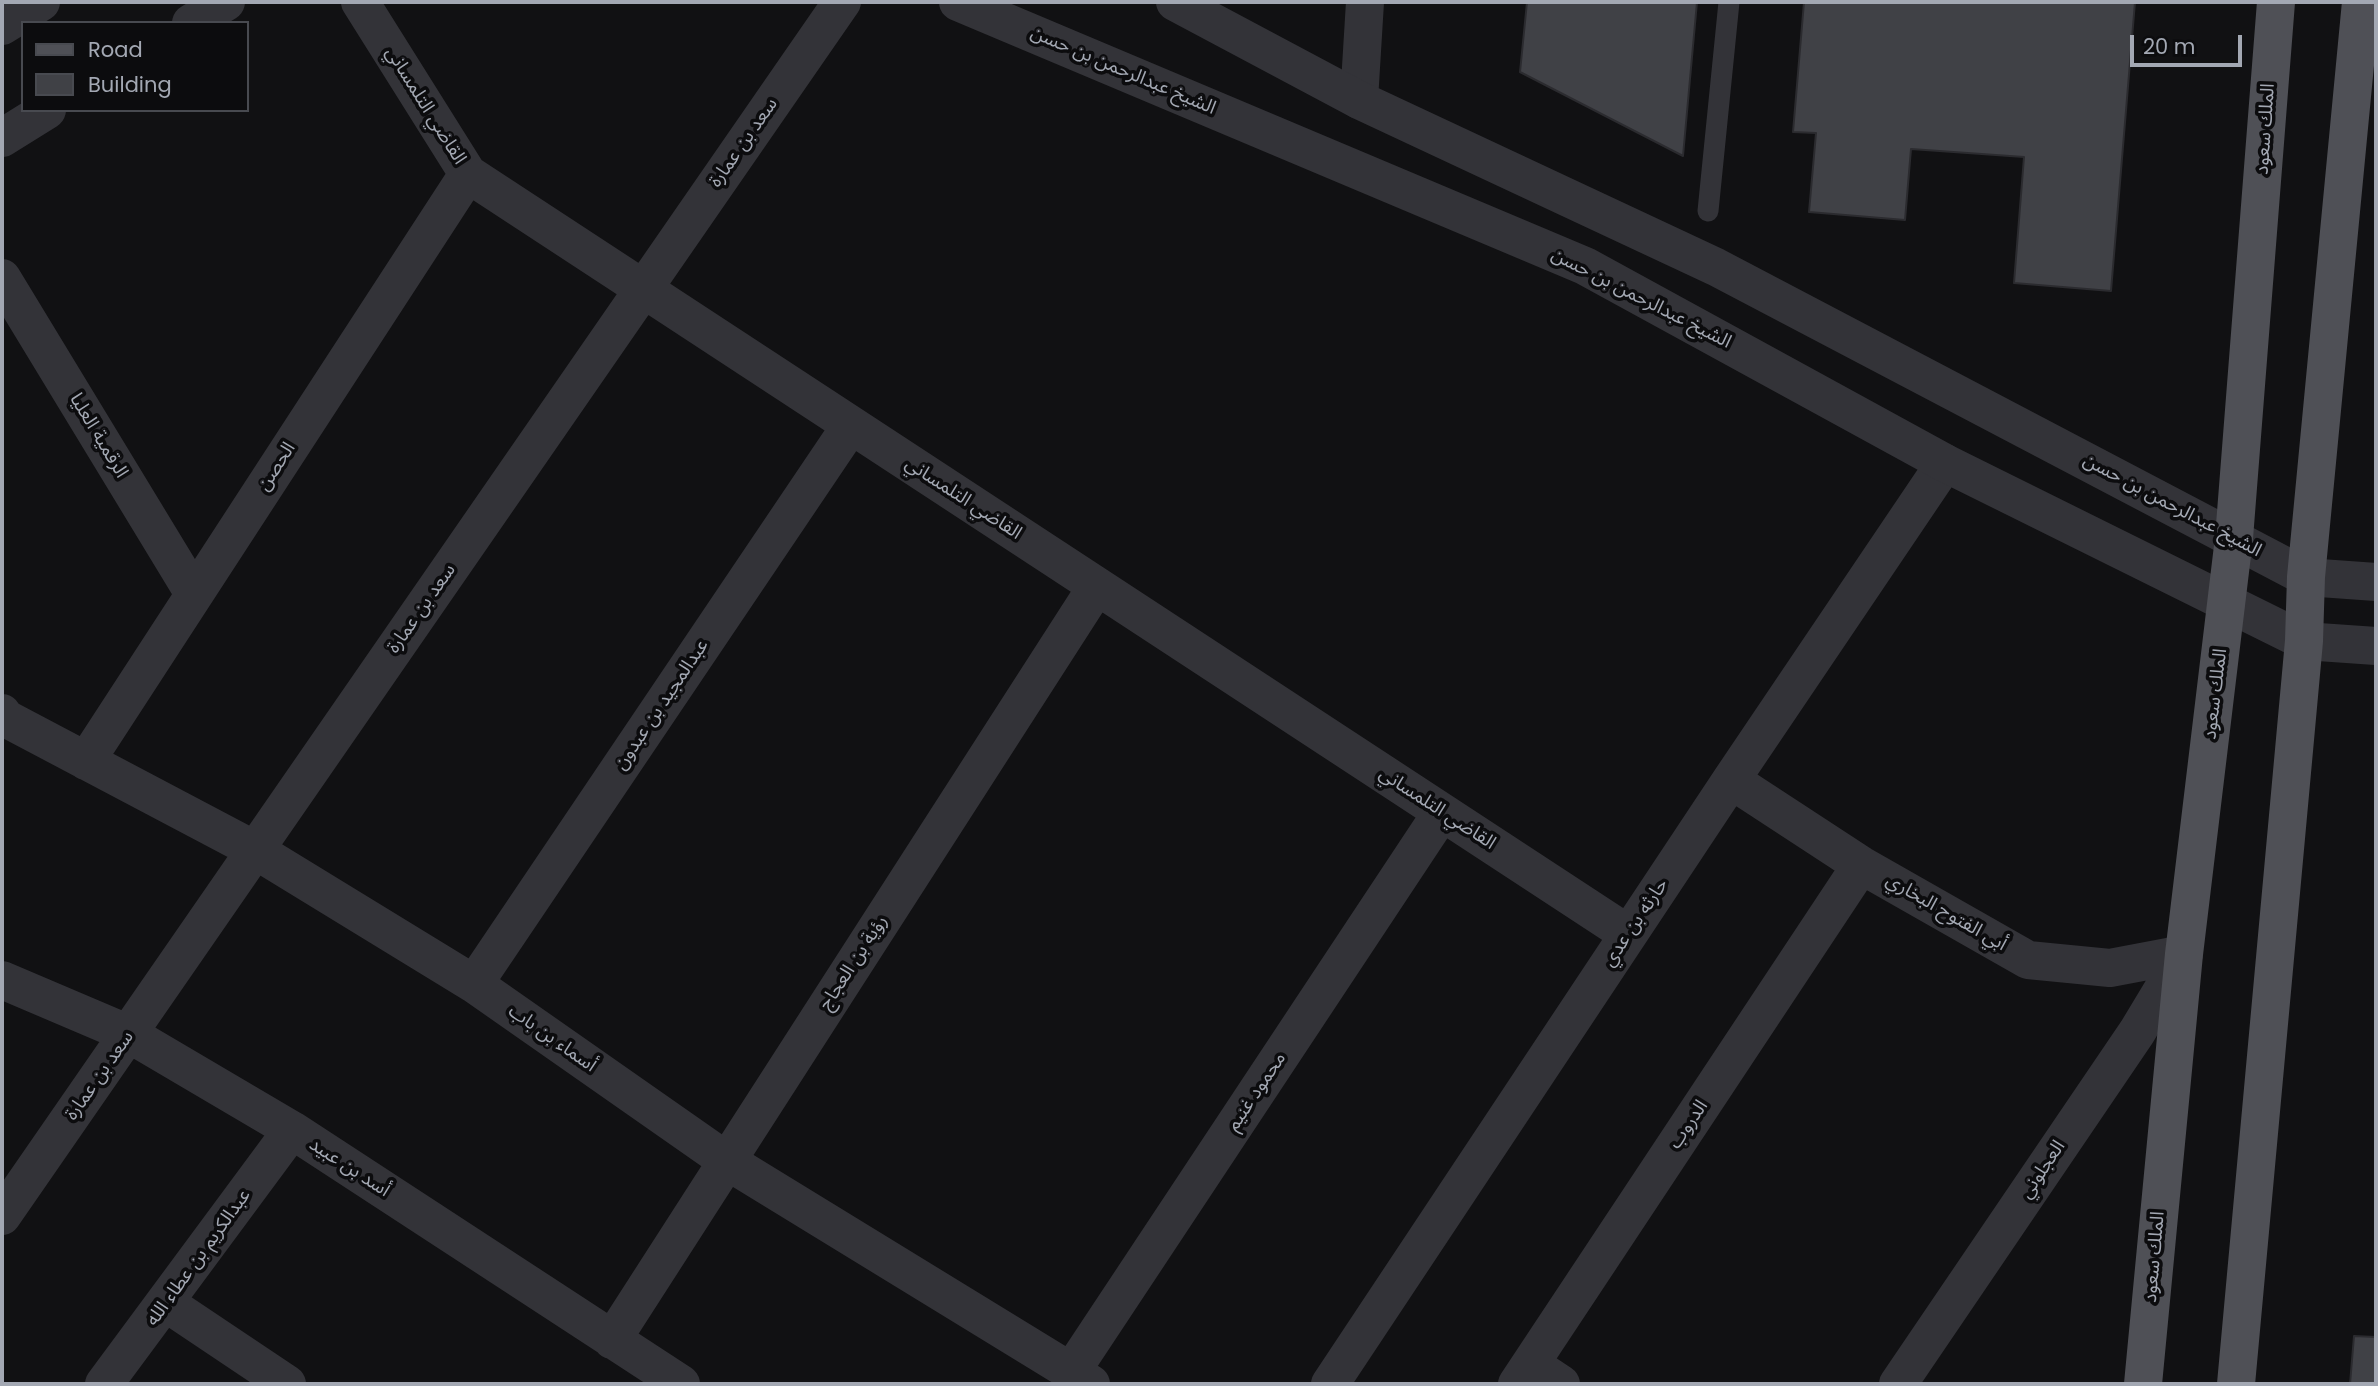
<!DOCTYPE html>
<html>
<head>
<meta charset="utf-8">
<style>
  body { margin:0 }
  #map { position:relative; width:2378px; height:1386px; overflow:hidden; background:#111113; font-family:Poppins,sans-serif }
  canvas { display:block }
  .frame { position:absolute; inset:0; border:4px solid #a3a8b3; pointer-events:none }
  .legend { position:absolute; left:21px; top:21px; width:228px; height:91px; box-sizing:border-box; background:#0c0c0e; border:2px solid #484a50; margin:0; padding:9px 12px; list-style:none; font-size:21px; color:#a3a8b3 }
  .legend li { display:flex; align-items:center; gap:14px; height:35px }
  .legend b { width:35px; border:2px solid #484a50 }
  .scale { position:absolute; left:2130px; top:35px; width:112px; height:32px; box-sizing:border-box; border:4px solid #a3a8b3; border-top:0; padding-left:9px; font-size:21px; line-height:24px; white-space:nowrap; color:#a3a8b3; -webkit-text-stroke:5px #0c0c0e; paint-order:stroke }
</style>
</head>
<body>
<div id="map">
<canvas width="2378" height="1386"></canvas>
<div class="frame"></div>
<ul class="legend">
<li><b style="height:9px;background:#4f5056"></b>Road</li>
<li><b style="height:19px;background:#404146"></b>Building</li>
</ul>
<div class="scale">20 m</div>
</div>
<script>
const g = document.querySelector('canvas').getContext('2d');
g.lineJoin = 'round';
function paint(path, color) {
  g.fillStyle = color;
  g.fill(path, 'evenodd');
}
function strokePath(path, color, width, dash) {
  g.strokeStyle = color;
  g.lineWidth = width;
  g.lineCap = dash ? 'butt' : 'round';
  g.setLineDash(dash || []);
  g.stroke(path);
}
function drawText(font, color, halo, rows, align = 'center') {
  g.font = font + ' Poppins,"Noto Sans Arabic",sans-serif';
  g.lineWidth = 7;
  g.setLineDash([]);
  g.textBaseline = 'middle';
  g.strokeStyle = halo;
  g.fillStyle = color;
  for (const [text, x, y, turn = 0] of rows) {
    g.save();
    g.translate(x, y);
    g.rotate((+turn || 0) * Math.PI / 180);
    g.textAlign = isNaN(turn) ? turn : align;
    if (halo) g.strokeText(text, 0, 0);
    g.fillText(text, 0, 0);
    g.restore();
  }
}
const building = new Path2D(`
  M1527,2H1697L1683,156L1520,72Z
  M1804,2H2135L2111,291L2014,283L2024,157L1911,149L1905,220L1809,212L1816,133L1793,132Z
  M2354,1336L2376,1337V1384H2350Z`);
const service = new Path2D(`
  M1708,211L1729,2`);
const minor = new Path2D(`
  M360,2L468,174L1628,934
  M1359,100L1365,2
  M2,278L194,594
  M2306,577L2376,582
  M2304,641L2376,646
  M2,713L5,718L255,850L474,984L727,1161L1091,1384
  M86,761L468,174
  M1731,780L1861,865L2028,960L2110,968L2184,954
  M2,980L129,1034L292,1130L681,1384
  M474,984L851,425
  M2,1216L842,2
  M166,1303L287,1384
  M612,1340L1097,586
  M1531,1364L1561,1384
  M1071,1372L1442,812
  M104,1384L292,1130
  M1330,1384L1731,780L1945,463
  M1517,1384L1861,865
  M1898,1384L2137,1032L2184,954`);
const tertiary = new Path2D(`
  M958,2L1585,266L1945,463L2304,641
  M1175,2L1359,100L1716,267L2306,577
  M191,23L226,2
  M2,26L41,2
  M2,138L47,110`);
const primary = new Path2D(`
  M2143,1384L2184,954L2234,538L2276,2
  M2236,1384L2304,641L2306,577L2361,2`);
const streetNames = [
  ["الشيخ عبدالرحمن بن حسن",1123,71,23],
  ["القاضي التلمساني",425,106,58],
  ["الملك سعود",2266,129,-86],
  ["سعد بن عمارة",744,143,-55],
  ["الشيخ عبدالرحمن بن حسن",1641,299,27],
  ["الرقمية العليا",98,436,59],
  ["الحصن",277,467,-57],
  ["القاضي التلمساني",963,499,33],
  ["الشيخ عبدالرحمن بن حسن",2172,506,28],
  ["سعد بن عمارة",422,609,-55],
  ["الملك سعود",2216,694,-83],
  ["عبدالمجيد بن عبدون",662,705,-56],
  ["القاضي التلمساني",1437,809,33],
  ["أبي الفتوح البخاري",1946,913,30],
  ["حارثه بن عدي",1636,923,-56],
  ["رؤية بن العجاج",854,963,-57],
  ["أسماء بن باب",552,1039,35],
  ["سعد بن عمارة",100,1076,-55],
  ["محمود غنيم",1257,1092,-56],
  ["الدروب",1689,1125,-56],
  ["أسد بن عبيد",349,1168,33],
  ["العجلوني",2043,1170,-56],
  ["الملك سعود",2155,1257,-85],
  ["عبدالكريم بن عطاء الله",199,1258,-54]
];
paint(building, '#404146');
strokePath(building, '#2b2b2f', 2);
strokePath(service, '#333338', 21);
strokePath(minor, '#333338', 38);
strokePath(tertiary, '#333338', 38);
strokePath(primary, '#4f5056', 38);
drawText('19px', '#a3a8b3', '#0c0c0e', streetNames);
</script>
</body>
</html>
